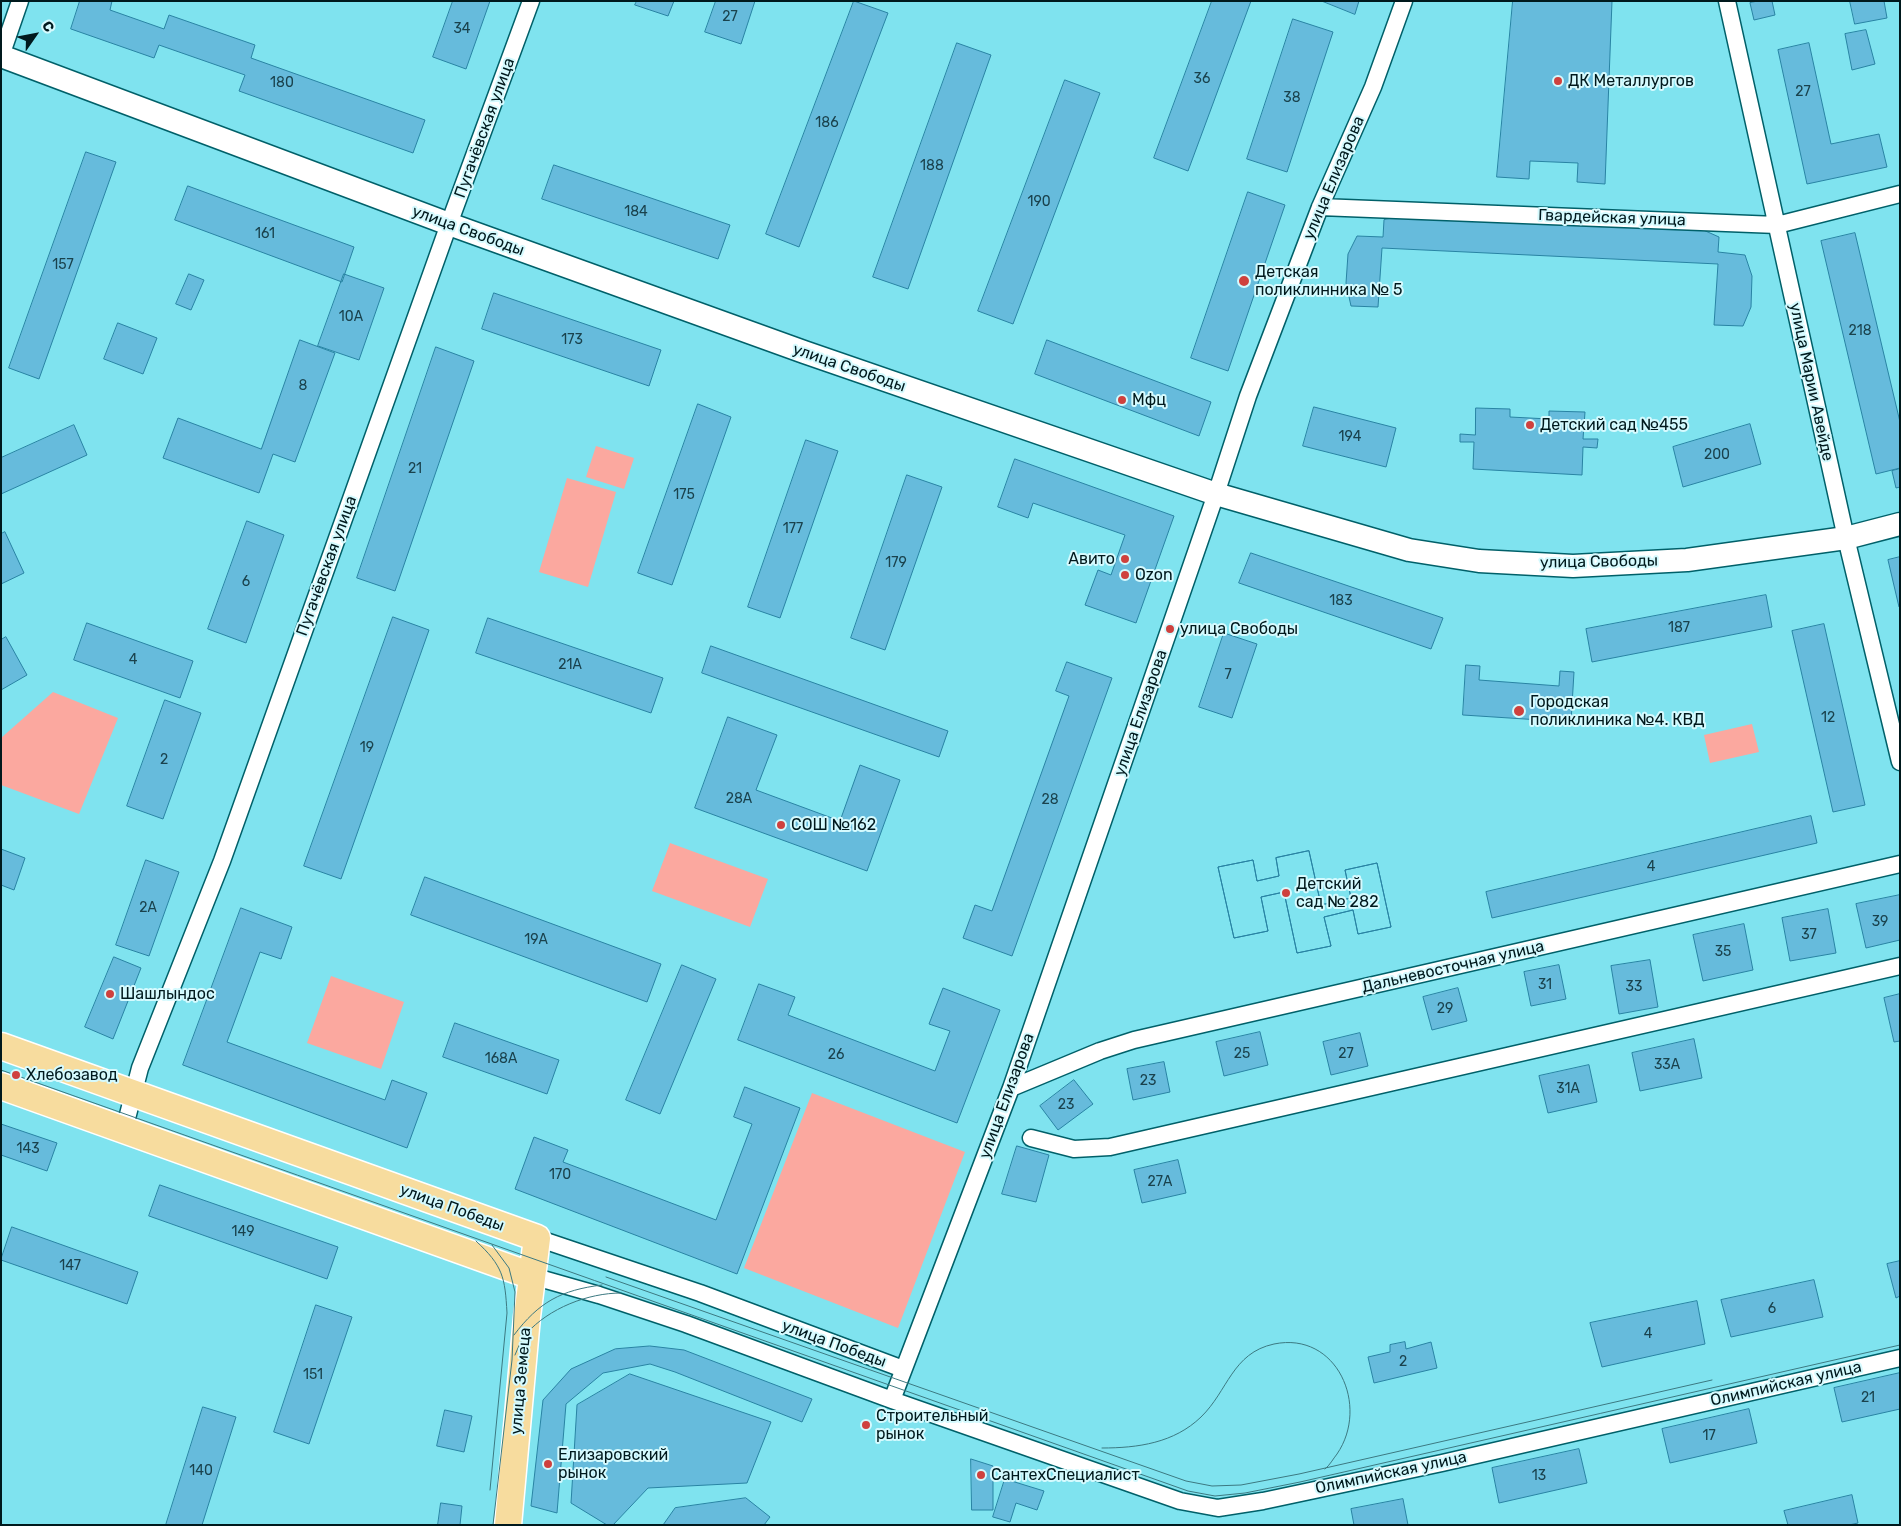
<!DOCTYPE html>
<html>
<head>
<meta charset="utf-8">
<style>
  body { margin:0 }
  #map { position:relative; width:1901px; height:1526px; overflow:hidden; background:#7fe3ef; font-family:Rubik,sans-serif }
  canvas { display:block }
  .frame { position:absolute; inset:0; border:2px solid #00191d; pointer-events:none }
  .north { position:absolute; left:10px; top:10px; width:50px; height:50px; -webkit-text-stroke:4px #d5fafe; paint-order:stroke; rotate:57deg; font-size:14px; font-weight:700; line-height:20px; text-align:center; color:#00191d }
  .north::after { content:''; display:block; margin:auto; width:18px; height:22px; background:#00191d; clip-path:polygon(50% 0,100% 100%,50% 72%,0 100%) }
</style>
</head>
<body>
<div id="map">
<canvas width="1901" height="1526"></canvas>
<div class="frame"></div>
<div class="north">С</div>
</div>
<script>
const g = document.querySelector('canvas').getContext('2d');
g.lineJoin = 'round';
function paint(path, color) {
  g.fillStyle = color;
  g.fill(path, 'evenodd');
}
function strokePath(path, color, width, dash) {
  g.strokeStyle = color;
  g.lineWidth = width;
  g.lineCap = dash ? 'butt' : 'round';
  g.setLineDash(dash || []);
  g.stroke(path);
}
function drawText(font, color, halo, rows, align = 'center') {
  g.font = font + ' Rubik,sans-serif';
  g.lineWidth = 4;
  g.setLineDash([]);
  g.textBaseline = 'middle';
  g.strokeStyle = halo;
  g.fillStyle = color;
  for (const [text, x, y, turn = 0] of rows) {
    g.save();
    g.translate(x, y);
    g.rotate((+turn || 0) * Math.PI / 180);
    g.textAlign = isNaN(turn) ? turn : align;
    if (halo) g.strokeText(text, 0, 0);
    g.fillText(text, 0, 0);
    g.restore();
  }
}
const green = new Path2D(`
  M596,446L634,458L624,489L586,477Z
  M567,478L616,492L588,587L539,572Z
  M53,692L118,718L79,814L1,785V738Z
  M1752,724L1759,752L1710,763L1704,735Z
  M670,843L768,879L750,927L652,891Z
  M331,976L404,1002L381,1069L307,1043Z
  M812,1093L965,1152L898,1328L744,1268Z`);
const building = new Path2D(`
  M80,1H112L110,10L164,29L169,15L255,45L251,58L425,120L413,153L239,91L245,75L159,45L154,58L71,29Z
  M453,1H490L466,69L433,57Z
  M637,1H674L668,16L635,5Z
  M716,1H755L741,44L705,32Z
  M854,1L888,13L799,247L766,234Z
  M1212,1H1251L1188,171L1154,158Z
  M1322,1H1359L1355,14Z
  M1513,1H1612L1605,184L1577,182L1578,163L1530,161L1529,179L1497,177Z
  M1758,1H1772L1775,15L1754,20L1750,3Z
  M1850,1H1884L1887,18L1855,24Z
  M1293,19L1333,32L1287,172L1247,159Z
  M1866,30L1875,64L1852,70L1845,34Z
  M957,43L991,55L908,289L873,277Z
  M1809,43L1831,144L1879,134L1887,167L1807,184L1778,50Z
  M1065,80L1100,93L1013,324L978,311Z
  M86,152L116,162L39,379L9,368Z
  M554,165L730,225L718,259L542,199Z
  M188,186L354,247L342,282L175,220Z
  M1248,192L1285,205L1228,371L1191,358Z
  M1406,215L1701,229L1719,237L1718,252L1745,255L1752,276L1751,307L1743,326L1714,325L1718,264L1382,248L1378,307L1351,306L1346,283L1348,254L1357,236L1383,237L1384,220Z
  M1855,233L1900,422V468L1876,474L1821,241Z
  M189,274L204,280L191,310L176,304Z
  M344,274L384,288L359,360L318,346Z
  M494,293L661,350L649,386L482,329Z
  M118,323L157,338L143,374L104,359Z
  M300,340L335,353L295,462L273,454L259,493L163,458L178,418L261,449Z
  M1047,340L1211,402L1199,436L1035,374Z
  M436,347L474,361L395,591L357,578Z
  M698,404L731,417L672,585L638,573Z
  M1314,407L1396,428L1386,467L1303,446Z
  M1476,408L1510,409V417L1549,419V411L1585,412L1583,439H1598L1597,448L1583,447L1582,475L1473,469L1474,442H1460V434L1475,435Z
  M1750,424L1761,464L1683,487L1673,447Z
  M74,425L87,455L1,494V458Z
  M806,440L838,451L780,618L748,607Z
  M1015,459L1174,516L1136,623L1085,605L1098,570L1111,575L1125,535L1033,503L1028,518L998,507Z
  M1900,469V487L1896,488L1892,471Z
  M907,475L942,487L885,650L851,638Z
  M247,521L284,535L246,643L208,629Z
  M5,532L24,573L1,584V534Z
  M1251,553L1443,618L1431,649L1239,583Z
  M1900,557V607H1899L1888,560Z
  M1766,595L1772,627L1592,662L1586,629Z
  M393,617L429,630L341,879L304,866Z
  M488,618L663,678L651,713L476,653Z
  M87,623L193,661L180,698L74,660Z
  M1824,624L1865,805L1833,812L1792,631Z
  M1224,633L1257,644L1232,718L1199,707Z
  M6,637L27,675L1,690V640Z
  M711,646L948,731L939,757L702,673Z
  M1067,662L1112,678L1012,956L963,938L975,905L992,911L1069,696L1056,691Z
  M1466,665L1480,666L1479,680L1559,686L1560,671L1574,672L1571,722L1463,715Z
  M165,700L201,713L163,819L127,806Z
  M728,717L777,735L756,790L840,821L860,765L900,780L867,871L695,808Z
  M1811,816L1817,843L1492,918L1486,892Z
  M1,849L25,858L14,890L1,885Z
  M1309,851L1321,905L1351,898L1345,870L1377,863L1391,927L1358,934L1353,910L1324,917L1331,946L1297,953L1284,892L1261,897L1268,931L1234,938L1218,867L1253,860L1257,881L1279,876L1276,858Z
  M1309,851L1321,905L1351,898L1345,870L1377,863L1391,927L1358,934L1353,910L1324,917L1331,946L1297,953L1284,892L1261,897L1268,931L1234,938L1218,867L1253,860L1257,881L1279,876L1276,858Z
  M146,860L179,872L149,956L116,945Z
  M425,877L661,964L647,1002L411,915Z
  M1900,895V940L1866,948L1856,904Z
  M241,908L292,927L281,959L260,952L227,1042L385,1100L392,1080L427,1093L407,1148L183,1065Z
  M1828,909L1836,953L1790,961L1782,918Z
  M1744,924L1753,970L1703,981L1693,935Z
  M114,957L141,968L113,1039L85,1027Z
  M1650,960L1658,1007L1619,1014L1611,966Z
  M682,965L716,979L660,1114L626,1100Z
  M1559,965L1566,999L1531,1006L1524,972Z
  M759,984L795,997L788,1015L935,1071L950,1031L929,1024L943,988L1000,1010L957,1123L738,1040Z
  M1458,988L1467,1021L1432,1030L1423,997Z
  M1900,994V1041L1894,1042L1884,998Z
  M455,1023L559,1060L547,1094L443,1057Z
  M1260,1032L1268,1065L1224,1076L1216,1042Z
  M1360,1033L1368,1066L1331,1075L1323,1042Z
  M1694,1039L1702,1078L1640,1091L1632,1053Z
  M1164,1062L1170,1092L1133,1100L1127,1069Z
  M1589,1065L1597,1102L1548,1113L1539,1076Z
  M1074,1080L1093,1104L1058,1130L1040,1106Z
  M745,1087L800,1108L737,1274L515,1189L534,1137L568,1150L563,1162L716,1220L752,1124L734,1117Z
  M1,1124L57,1143L47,1171L1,1155Z
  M1017,1146L1049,1155L1036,1202L1002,1194Z
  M1178,1160L1186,1193L1142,1203L1134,1170Z
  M160,1185L338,1247L327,1279L149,1216Z
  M12,1227L138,1272L127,1304L1,1260Z
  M1900,1261V1296L1896,1298L1887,1264Z
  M1814,1280L1823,1317L1731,1337L1721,1300Z
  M1697,1301L1705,1344L1602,1367L1590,1323Z
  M316,1305L352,1317L309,1444L274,1432Z
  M1405,1342L1406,1349L1431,1342L1437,1368L1374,1383L1368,1357L1390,1352V1345Z
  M650,1346L684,1350L812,1399L802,1422L675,1372L650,1364L603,1373L566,1404L557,1513L531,1506L543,1400L571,1369L615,1349Z
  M1900,1373V1409L1842,1422L1834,1388Z
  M630,1374L771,1422L747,1483L648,1488L613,1525H607L571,1503L577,1405Z
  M203,1407L236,1417L202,1525H166Z
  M1749,1409L1757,1443L1670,1463L1662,1429Z
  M445,1410L472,1416L464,1452L437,1446Z
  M1579,1449L1587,1483L1499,1503L1492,1468Z
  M971,1459L993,1466V1510H972Z
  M1005,1479L1044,1491L1037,1510L1016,1503L1010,1522L993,1517Z
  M1852,1495L1858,1523L1849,1525H1788L1784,1511Z
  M746,1498L770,1517L764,1525H663L675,1508Z
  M1403,1499L1408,1525H1354L1351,1509Z
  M441,1503L462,1506L460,1525H438Z`);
const street = new Path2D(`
  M1727,1L1846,538L1900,762
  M1,56L20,1
  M1320,207L1777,225L1900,194
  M1011,1088L1100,1051L1134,1040L1900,864
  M124,1130L140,1068L222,861L449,224L531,1
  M1031,1138L1074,1149L1110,1147L1900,966
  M537,1238L700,1293L903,1369
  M532,1276L599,1295L686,1324L892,1400L1180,1501L1218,1508L1263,1501L1442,1463L1900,1358
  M892,1400L1011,1088L1216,494L1248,396L1320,207L1373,87L1404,1`);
const secondary = new Path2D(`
  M1,56L449,224L804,352L1216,494L1409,550L1479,561L1573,566L1687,560L1846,538L1900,524`);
const primary = new Path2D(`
  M1,1046L537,1238L527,1317L508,1525
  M1,1086L532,1276`);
const tram = new Path2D(`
  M1,1070L1188,1491L1215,1496L1245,1493L1300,1482L1900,1345
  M476,1241C503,1266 505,1277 507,1313L490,1490
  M492,1245L509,1268L515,1292L512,1360L493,1525
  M606,1277L1186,1481L1212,1486L1241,1485L1299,1474L1712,1380
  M514,1335C539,1302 561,1290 602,1285
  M515,1355C518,1348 521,1340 526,1334C549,1308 588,1293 621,1293
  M1102,1448C1138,1448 1174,1443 1201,1417C1228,1391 1232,1353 1274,1344C1337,1331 1370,1406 1337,1454C1333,1459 1330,1465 1325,1469`);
const markers = [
  [1558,81,5,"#cf413e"],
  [1244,281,6,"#cf413e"],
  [1122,400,5,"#cf413e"],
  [1530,425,5,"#cf413e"],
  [1125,559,5,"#cf413e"],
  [1125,575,5,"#cf413e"],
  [1170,629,5,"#cf413e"],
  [1519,711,6,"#cf413e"],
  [781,825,5,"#cf413e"],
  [1286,893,5,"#cf413e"],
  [110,994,5,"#cf413e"],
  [16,1075,5,"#cf413e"],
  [866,1425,5,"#cf413e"],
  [548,1464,5,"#cf413e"],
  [981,1475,5,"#cf413e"]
];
const numberNames = [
  ["27",730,17],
  ["34",462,29],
  ["36",1202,79],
  ["180",282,83],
  ["27",1803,92],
  ["38",1292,98],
  ["186",827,123],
  ["188",932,166],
  ["190",1039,202],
  ["184",636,212],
  ["161",265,234],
  ["157",63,265],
  ["10А",351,317],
  ["218",1860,331],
  ["173",572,340],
  ["8",303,386],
  ["194",1350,437],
  ["200",1717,455],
  ["21",415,469],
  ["175",684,495],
  ["177",793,529],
  ["179",896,563],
  ["6",246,582],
  ["183",1341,601],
  ["187",1679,628],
  ["4",133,660],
  ["21А",570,665],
  ["7",1228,675],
  ["12",1828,718],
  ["19",367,748],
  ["2",164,760],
  ["28А",739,799],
  ["28",1050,800],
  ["4",1651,867],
  ["2А",148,908],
  ["39",1880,922],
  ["37",1809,935],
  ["19А",536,940],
  ["35",1723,952],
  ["31",1545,985],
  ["33",1634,987],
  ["29",1445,1009],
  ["25",1242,1054],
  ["27",1346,1054],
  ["26",836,1055],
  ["168А",501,1059],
  ["33А",1667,1065],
  ["23",1148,1081],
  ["31А",1568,1089],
  ["23",1066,1105],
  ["143",28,1149],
  ["170",560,1175],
  ["27А",1160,1182],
  ["149",243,1232],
  ["147",70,1266],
  ["6",1772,1309],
  ["4",1648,1334],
  ["2",1403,1362],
  ["151",313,1375],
  ["21",1868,1398],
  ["17",1709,1436],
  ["140",201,1471],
  ["13",1539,1476]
];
const poiNames = [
  ["ДК Металлургов",1568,81],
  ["Детская",1255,272],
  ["поликлинника № 5",1255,290],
  ["Мфц",1132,400],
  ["Детский сад №455",1540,425],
  ["Авито",1115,559,"right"],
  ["Ozon",1135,575],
  ["улица Свободы",1180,629],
  ["Городская",1530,702],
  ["поликлиника №4. КВД",1530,720],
  ["СОШ №162",791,825],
  ["Детский",1296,884],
  ["сад № 282",1296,902],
  ["Шашлындос",120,994],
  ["Хлебозавод",26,1075],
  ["Строительный",876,1416],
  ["рынок",876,1434],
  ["Елизаровский",558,1455],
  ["рынок",558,1473],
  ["СантехСпециалист",991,1475]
];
const streetNames = [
  ["Пугачёвская улица",485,128,-70],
  ["улица Елизарова",1334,178,-67],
  ["Гвардейская улица",1612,218,2],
  ["улица Свободы",468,231,20],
  ["улица Свободы",849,368,19],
  ["улица Марии Авейде",1811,382,78],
  ["улица Свободы",1599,562,-1],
  ["Пугачёвская улица",327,566,-70],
  ["улица Елизарова",1141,713,-71],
  ["Дальневосточная улица",1453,967,-13],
  ["улица Елизарова",1007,1096,-70],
  ["улица Победы",452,1208,20],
  ["улица Победы",834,1344,20],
  ["улица Земеца",521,1381,-85],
  ["Олимпийская улица",1786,1384,-13],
  ["Олимпийская улица",1391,1473,-12]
];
paint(green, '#fba89f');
paint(building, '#66bbdc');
strokePath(building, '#2983a3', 1);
strokePath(street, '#006069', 19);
strokePath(secondary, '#006069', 25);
strokePath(primary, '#fff', 29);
strokePath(street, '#fff', 16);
strokePath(secondary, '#fff', 22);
strokePath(primary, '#f7dc9e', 26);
strokePath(tram, '#3c7981', 1);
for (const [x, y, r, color] of markers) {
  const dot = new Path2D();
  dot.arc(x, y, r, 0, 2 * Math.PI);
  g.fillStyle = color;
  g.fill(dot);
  strokePath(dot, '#d5fafe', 2);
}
drawText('14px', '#1a424d', null, numberNames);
drawText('16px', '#00191d', '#d5fafe', poiNames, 'left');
drawText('16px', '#00191d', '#d5fafe', streetNames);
</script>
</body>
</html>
